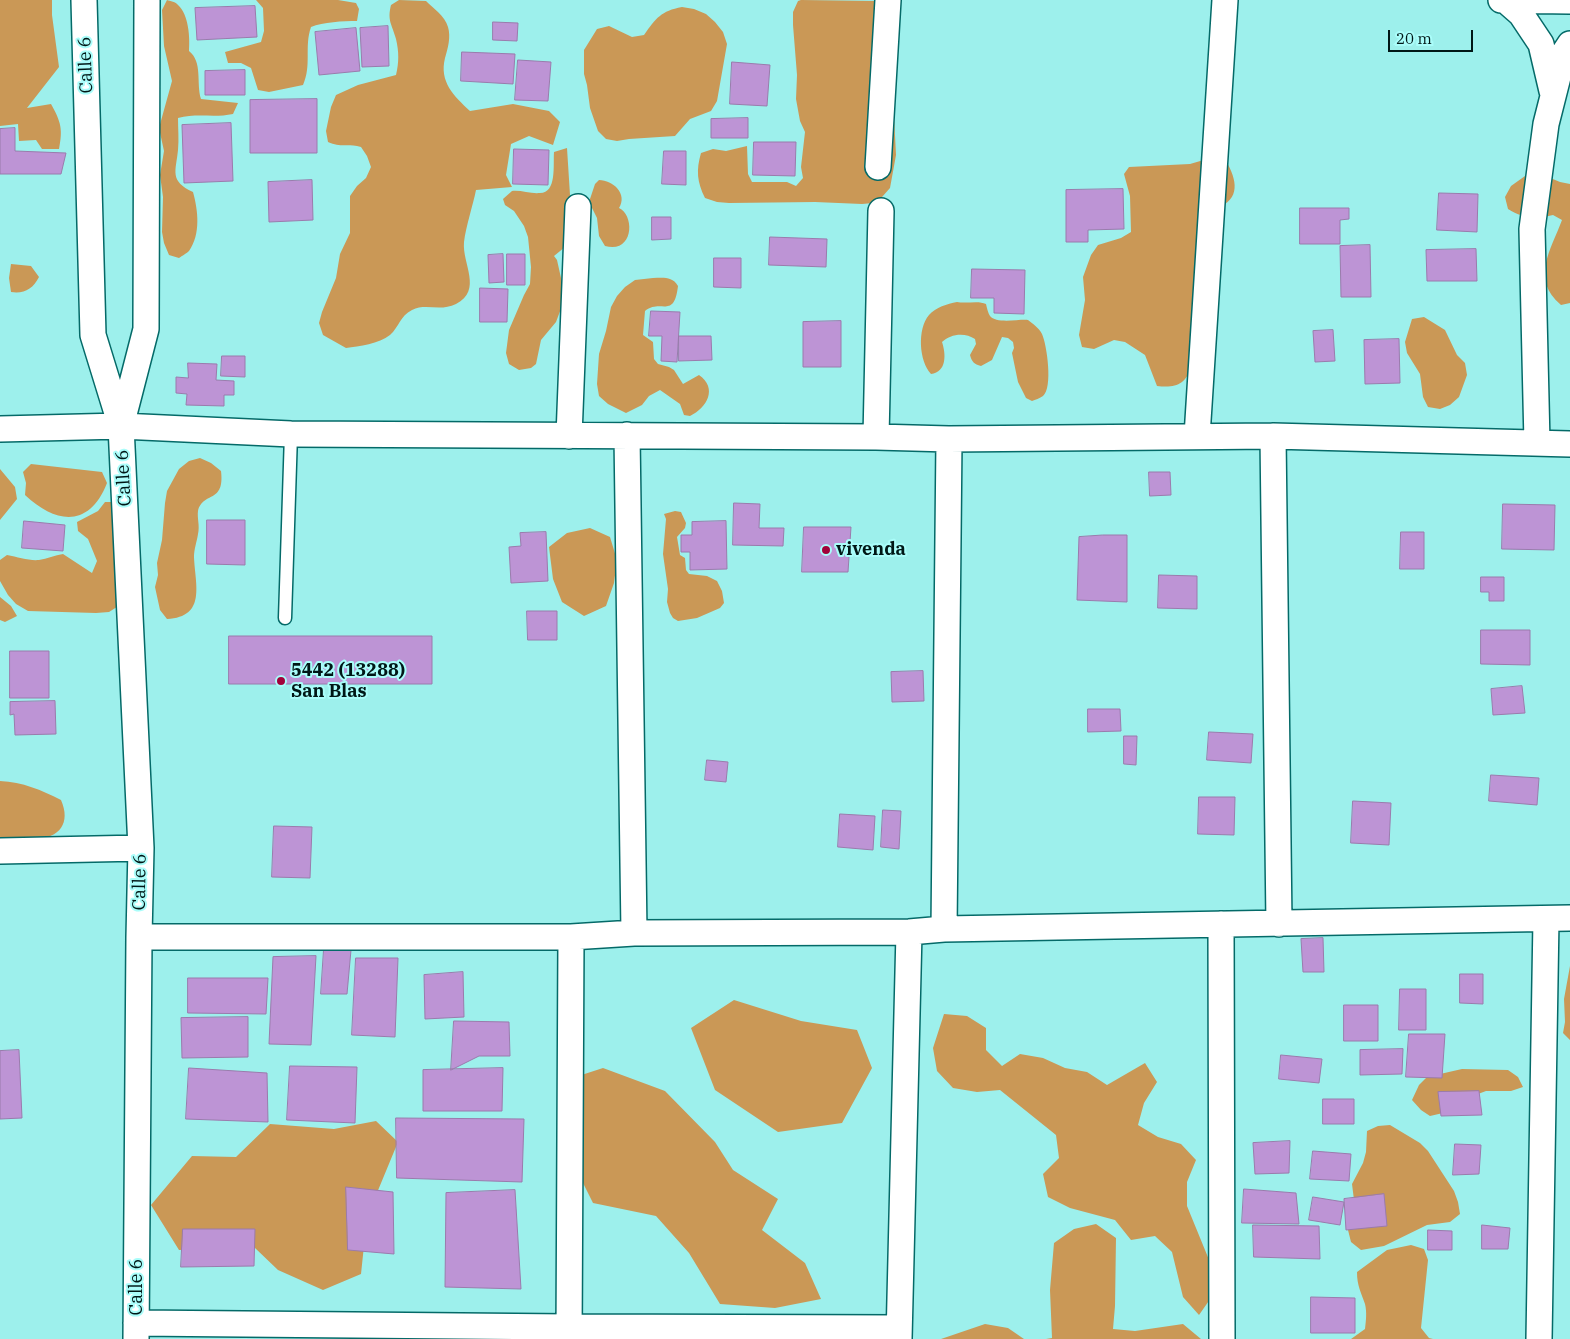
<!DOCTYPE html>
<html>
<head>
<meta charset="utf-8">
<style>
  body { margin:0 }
  #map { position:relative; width:1570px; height:1339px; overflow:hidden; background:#9df0ec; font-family:"IBM Plex Serif",serif }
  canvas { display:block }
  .scale { position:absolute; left:1388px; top:30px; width:85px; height:22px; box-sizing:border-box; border:2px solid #001716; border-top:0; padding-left:6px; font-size:15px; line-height:18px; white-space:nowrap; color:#001716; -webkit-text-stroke:4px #aafdfa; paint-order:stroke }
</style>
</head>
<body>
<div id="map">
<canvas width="1570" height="1339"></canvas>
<div class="scale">20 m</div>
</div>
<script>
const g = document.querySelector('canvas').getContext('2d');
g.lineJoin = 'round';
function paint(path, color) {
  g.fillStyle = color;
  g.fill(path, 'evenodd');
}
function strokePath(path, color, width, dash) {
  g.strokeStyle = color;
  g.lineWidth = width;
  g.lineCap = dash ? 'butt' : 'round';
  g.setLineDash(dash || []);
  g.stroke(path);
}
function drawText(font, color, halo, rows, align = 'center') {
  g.font = font + ' "IBM Plex Serif",serif';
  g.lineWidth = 4;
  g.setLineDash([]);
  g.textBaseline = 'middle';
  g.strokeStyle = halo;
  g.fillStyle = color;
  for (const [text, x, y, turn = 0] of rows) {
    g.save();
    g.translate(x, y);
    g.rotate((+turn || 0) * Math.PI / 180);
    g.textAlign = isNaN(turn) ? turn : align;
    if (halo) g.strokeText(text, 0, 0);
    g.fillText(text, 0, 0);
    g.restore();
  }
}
const forest = new Path2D(`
  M0,0H52V15L59,67L27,108L51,104C61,122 63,129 59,149H42L36,140L19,141L18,124L0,126Z
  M167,0C170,1 176,2 178,5C189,15 190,38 189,51C203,62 196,83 201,99L238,103L233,114C215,118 196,113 178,118C178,129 179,139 178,150C176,171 169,181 193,192C198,210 201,234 189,251C187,253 182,256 179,258L169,255L164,243L162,232L163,197L160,175L164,151L159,128L172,81L164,46L162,10Z
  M256,0H338L356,3L359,9L357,21C343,21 323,22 311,27C304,47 312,65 303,85L269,92L258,90L251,68L241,63H228L225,52L261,42L264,31L263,8Z
  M399,0L426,1C433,8 445,16 448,27C451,37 448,48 445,58C439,82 454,96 470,111L513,104L549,111L560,122L553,145L529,136L511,144L506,175L512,187L476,190C473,205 466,226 464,242C462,264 483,290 456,304C440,312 426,303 412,310C400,316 399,327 390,335C379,344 359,346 346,348L323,335L319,323L322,312L336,278L340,254L350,233V196L357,186L366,178L371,167L367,156L361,147C347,143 341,148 328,142L326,131L331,107L336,95L358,85L396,75C399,62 399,52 396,39C392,24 387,21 391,5Z
  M801,0L876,1L893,96L896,155L890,188L882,197L873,203L862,204L815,202L729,203L717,202L705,198C697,182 696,170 701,153L713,149L726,151L747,146L748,174L752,182H787L796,186L803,178L801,167L805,132L800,121L796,99L797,75L793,25V12L798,1Z
  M682,7L694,9L706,14L715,22L723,32L727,44L717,101L711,111L690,119L675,136L629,139L617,141L606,139L598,131L590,108L587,85L584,74V50L597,29L609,26L632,37L644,35C656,18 661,11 682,7Z
  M567,148L570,195L565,247L554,256L557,260L563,287L562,306L556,322L541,340L536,364L531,368L519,370L509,364L506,353L509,330L524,295L530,284L531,267L528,237L524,226L514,211L505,205L503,199L512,191C521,190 531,194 540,193C557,193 553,165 554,152Z
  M1214,157L1226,161C1237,180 1241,199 1217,208L1192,366C1185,385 1176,388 1157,386L1145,355L1125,342L1114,340L1094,349L1082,347L1079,335L1085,300L1083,277L1091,255L1098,245L1121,238L1131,232L1130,196L1124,174L1129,167L1190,164Z
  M1525,176L1548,177L1560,182L1570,184V303L1561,305C1530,279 1551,250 1562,220L1553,215C1536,219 1522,218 1508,209L1505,197L1511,186Z
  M599,180C613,180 628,194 619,208C635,215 634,254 605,246L599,236L597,218L589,202L595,184Z
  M11,264L31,266L39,277C33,289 24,294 11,292L9,278Z
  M653,278C663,278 672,276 678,286C674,320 661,298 645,311L643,335L653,342L654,359L658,364L669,367L674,370L683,384L699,375C718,388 707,408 690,416L684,415L680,404L660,390L649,396L642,405L626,413L608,404L599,396L597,384L599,354L606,331L611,307L617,296L625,287L635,280Z
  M957,302C967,304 978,300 986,304C987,308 988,313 990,316C996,324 1019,319 1028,320C1033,324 1039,328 1042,334C1047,345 1053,388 1043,396C1040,398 1035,400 1032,401L1026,398L1018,382L1012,353L1014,348L1013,342L1008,338L1002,337L992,360L981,366C974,364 972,362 970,355L976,344L975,339C965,332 950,334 942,342C946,354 947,372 931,374C919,361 917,329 929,315C936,307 947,304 957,302Z
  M1424,317L1445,330L1457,355L1465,363L1467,375L1459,397L1450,405L1440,409L1428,407L1423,397L1420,374L1407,353L1405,342L1412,319Z
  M200,458L211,463L221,471C225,504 203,491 198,511C197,518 200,526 198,534C197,541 194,549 194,557C195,584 207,617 167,619L160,610L155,587L158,575L157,563L162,540L165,503L167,491L179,469L189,461Z
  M31,464L102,472L107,483C90,527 57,525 25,495L26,483L23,472Z
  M0,469L15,487L17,499L0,520Z
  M105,502H116L120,605L109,612L96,613L28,611L16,604L8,595L0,581V560L7,555C18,557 29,561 39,560C47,559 55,555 63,554L92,573L97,561L88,539L78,531L77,522L98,511Z
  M675,511L681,512L686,523L685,528L677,537L680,555L685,558L686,570L689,574L707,576L717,581L722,591L724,603L720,608L697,618L678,621L673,618L670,613L667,602L668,589L663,554L666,519L664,514Z
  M590,528L610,537L617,560L614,583L606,606L584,616L562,602L553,579L549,547L567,533Z
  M0,597L11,606L17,616L5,622L0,620Z
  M0,781C23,782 41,790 61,800C71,823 60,838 35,839C31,839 27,838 23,838C16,838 8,841 0,842Z
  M1570,966V1040L1563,1033L1565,1022L1564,999Z
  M734,1000L801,1021L857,1030L872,1068L842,1123L778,1132L715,1090L691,1028Z
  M944,1014L967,1016L986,1028V1050L1002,1066L1020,1054L1043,1058L1065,1068L1087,1072L1107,1085L1145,1063L1157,1082L1144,1103L1138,1125L1158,1137L1181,1144L1196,1160L1187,1182V1206L1214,1272L1213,1295L1199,1315L1183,1297L1172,1252L1155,1236L1131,1240L1115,1220L1070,1208L1048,1197L1043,1174L1059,1158L1056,1135L1000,1090L977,1092L953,1088L937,1071L933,1048Z
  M603,1068L665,1091L715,1142L733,1170L778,1199L762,1230L805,1263L821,1299L775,1308L720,1304L689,1253L656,1216L593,1203L558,1133L557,1083Z
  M1462,1069L1508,1070L1518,1077L1523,1087L1511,1091H1486L1462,1100L1443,1113L1430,1116L1421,1110L1412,1100L1419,1085L1427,1077Z
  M376,1121L398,1142L367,1217L361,1274L323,1290L278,1270L255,1248L179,1250L151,1205L192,1156L236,1157L270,1124L334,1129Z
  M1390,1125L1420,1143L1428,1151L1454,1191L1458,1202L1460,1214L1450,1222L1427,1225L1384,1246L1361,1250L1351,1242L1348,1230L1355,1208L1352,1184L1363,1163L1366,1152L1367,1131L1378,1126Z
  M1096,1224L1116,1238L1115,1306L1113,1329L1135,1331L1183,1324L1201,1339H1046L1052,1338L1050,1290L1054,1243L1074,1229Z
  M1411,1245L1424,1249L1428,1260L1421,1328L1429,1338L1433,1339H1351L1365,1329C1366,1321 1367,1312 1365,1304C1361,1292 1357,1286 1357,1272L1387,1250Z
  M985,1324L1008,1328L1024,1339H941Z`);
const building = new Path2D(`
  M255,6L257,37L197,40L195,8Z
  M493,22L518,23L517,41L493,40Z
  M388,26L389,66L362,67L360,28Z
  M356,28L360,71L319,75L315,32Z
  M462,52L515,54L513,84L461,81Z
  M518,60L551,62L548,101L515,100Z
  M732,62L770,65L767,106L730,104Z
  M245,70V95H205V71Z
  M317,99V153H250V100Z
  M748,118V138H711V119Z
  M231,123L233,181L184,183L182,125Z
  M15,128V151L66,153L61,174H0V129Z
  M754,142H796L795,176L753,175Z
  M514,149L549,150L548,185L513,184Z
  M664,151H686V185L662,184Z
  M312,180L313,220L269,222L268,182Z
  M1123,189L1124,229L1088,230V242H1066V190Z
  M1439,193L1478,194L1477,232L1437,230Z
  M1300,208H1349V219L1340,220V244H1300Z
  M652,217H671V239L652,240Z
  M770,237L827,239L826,267L769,265Z
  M1370,245L1371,297H1341L1340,246Z
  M1476,249L1477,281H1427L1426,250Z
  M503,254L504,282L489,283L488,255Z
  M507,254H525V285H507Z
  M714,258H741V288L714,287Z
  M972,269L1025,270L1024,314L994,313V298H971Z
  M480,288L508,289L507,322H480Z
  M651,311L680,312L677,362L661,361L662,336H649Z
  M841,321V367H803V322Z
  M1333,330L1335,361L1315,362L1313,331Z
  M679,336H711L712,360L679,361Z
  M1399,339L1400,383L1365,384L1364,340Z
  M222,356H245V377L221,376Z
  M188,363L217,364L216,380L234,381V395H224V406L186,405L187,394L176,393V377L188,378Z
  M1149,472H1170L1171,495L1150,496Z
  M734,503L760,504L759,528H784L783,546L733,545Z
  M1503,504L1555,505L1554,550L1502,549Z
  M207,520H245V565L207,564Z
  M24,521L65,525L63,551L22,548Z
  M726,521L727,569L690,570V552H681V535H692V522Z
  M804,527H851L848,572H802Z
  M546,532L548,581L511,583L509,547L521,546L520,533Z
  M1401,532H1424V569H1400Z
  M1103,535H1127V602L1077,600L1079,537Z
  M1159,575L1197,576V609L1158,608Z
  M1481,577H1504V601H1489V592H1481Z
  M527,611H557V640H528Z
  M1481,630H1530V665L1481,664Z
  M229,636H432V684H229Z
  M10,651H49V698H10Z
  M923,671L924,701L892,702L891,672Z
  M1522,686L1525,713L1493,715L1491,689Z
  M55,701L56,734L15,735L14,714L10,715V702Z
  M1088,709H1120L1121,731L1088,732Z
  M1209,732L1253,734L1251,763L1207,760Z
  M1124,736H1137L1136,765L1124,764Z
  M707,760L728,762L726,782L705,780Z
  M1491,775L1539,778L1537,805L1489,801Z
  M1199,797H1235L1234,835L1198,834Z
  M1353,801L1391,803L1389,845L1351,843Z
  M883,810L901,811L899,849L881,847Z
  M840,814L875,816L873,850L838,847Z
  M274,826L312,827L310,878L272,877Z
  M1323,938L1324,972H1303L1301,939Z
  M324,949L351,950L347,994H321Z
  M316,956L311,1045L269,1044L273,957Z
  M356,958H398L395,1037L352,1035Z
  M463,972L464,1017L425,1019L424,975Z
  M1460,974H1483V1004L1460,1003Z
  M188,978H268L266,1014L188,1013Z
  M1400,989H1426V1030H1399Z
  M1344,1005H1378V1041H1344Z
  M248,1017V1057L182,1058L181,1018Z
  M454,1021L509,1022L510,1056H479L451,1070Z
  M1409,1034H1445L1442,1078L1406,1077Z
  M1403,1049L1402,1074L1360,1075V1050Z
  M19,1050L22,1118L0,1119V1051Z
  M1281,1055L1322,1059L1319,1083L1279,1079Z
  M290,1066L357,1067L355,1123L287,1120Z
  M189,1068L267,1073L268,1122L186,1119Z
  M503,1068L502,1111H423V1070Z
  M1479,1091L1482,1115L1441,1116L1438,1092Z
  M1323,1099H1354V1124H1323Z
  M396,1118L524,1119L522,1182L397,1178Z
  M1290,1141L1289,1173L1255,1174L1253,1143Z
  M1455,1144L1481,1145L1479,1174L1453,1175Z
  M1313,1151L1351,1154L1349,1181L1310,1179Z
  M346,1187L393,1192L394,1254L348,1250Z
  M1244,1189L1296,1193L1299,1224L1242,1223Z
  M515,1190L521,1289L445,1287L446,1193Z
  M1384,1194L1387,1226L1346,1230L1344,1199Z
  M1313,1197L1344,1202L1340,1225L1309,1220Z
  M1253,1225L1319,1226L1320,1259L1254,1257Z
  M1482,1225L1510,1228L1508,1249H1482Z
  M183,1229H255L254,1266L181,1267Z
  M1428,1230L1452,1231V1250H1428Z
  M1311,1297L1355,1298V1333H1311Z`);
const lane = new Path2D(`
  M285,618L291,434`);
const street = new Path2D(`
  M84,0L93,335L121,426L141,848L139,937L136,1339
  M1501,0L1570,1
  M1505,0L1521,14L1541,44L1552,91
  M878,167L888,0
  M121,426L146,329L147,0
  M0,429L121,426L291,434L876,437L949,439L1273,436L1570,444
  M627,435L634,933
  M569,436L578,207
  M1197,436L1225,0
  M1273,436L1279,924
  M876,437L881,211
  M1537,443L1532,229L1546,124L1564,53L1570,44
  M0,851L141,848
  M1221,924L1222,1339
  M944,929L949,439
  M139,937H571L634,933L909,932L944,929L1570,918
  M136,1323L569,1327L899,1328
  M569,1339L571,937
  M899,1339L909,932
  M1539,1339L1546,919`);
const markers = [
  [826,550,5,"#a1023a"],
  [281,681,5,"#a1023a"]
];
const streetNames = [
  ["Calle 6",86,65,-92],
  ["Calle 6",124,478,-93],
  ["Calle 6",140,882,-89],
  ["Calle 6",137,1287,-90]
];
const poiNames = [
  ["vivenda",836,550],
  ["5442 (13288)",291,671],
  ["San Blas",291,692]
];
paint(forest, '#ca9856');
paint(building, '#bd94d5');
strokePath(building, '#9a7bac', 1);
strokePath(lane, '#046a68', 15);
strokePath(street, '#046a68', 28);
strokePath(lane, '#fff', 12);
strokePath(street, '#fff', 25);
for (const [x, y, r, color] of markers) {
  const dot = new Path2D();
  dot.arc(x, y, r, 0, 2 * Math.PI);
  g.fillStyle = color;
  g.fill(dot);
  strokePath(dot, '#aafdfa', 2);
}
drawText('18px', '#001716', '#aafdfa', streetNames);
drawText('bold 18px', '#001716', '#aafdfa', poiNames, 'left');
</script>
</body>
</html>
